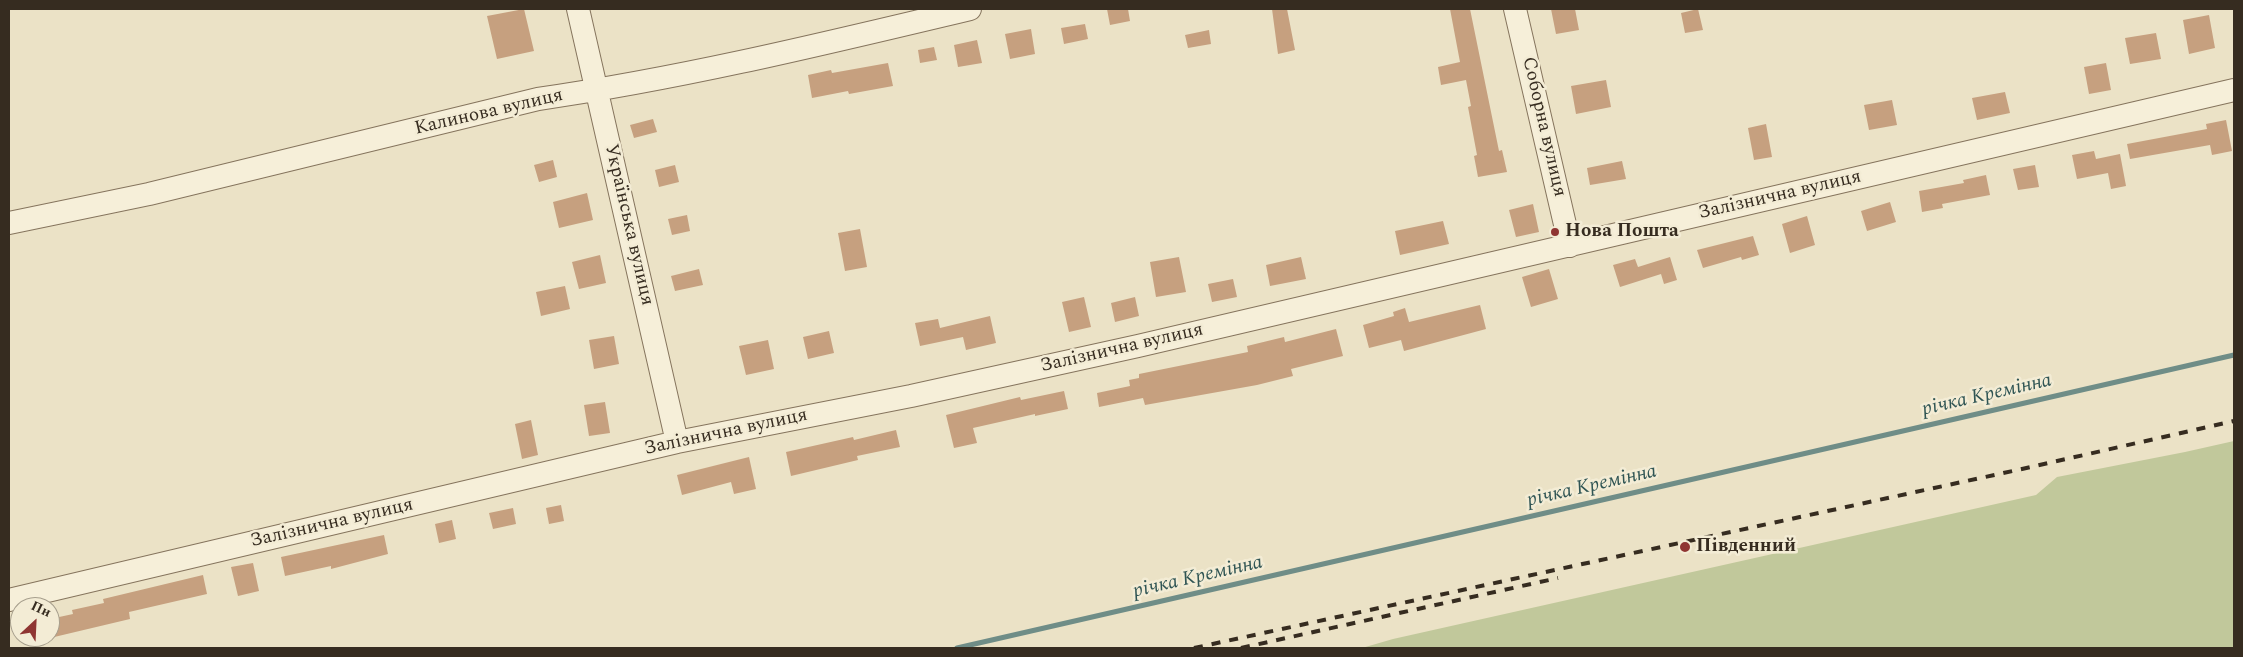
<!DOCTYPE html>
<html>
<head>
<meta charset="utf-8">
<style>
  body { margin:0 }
  #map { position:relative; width:2243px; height:657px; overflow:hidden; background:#ebe2c6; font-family:Spectral,serif }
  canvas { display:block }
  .frame { position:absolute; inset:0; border:10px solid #362c20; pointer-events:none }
  .north { position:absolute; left:10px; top:597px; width:50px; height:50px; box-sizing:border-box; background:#f3ecd5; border:1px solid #a79f8d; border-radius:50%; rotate:25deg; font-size:14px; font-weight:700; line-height:20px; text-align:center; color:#362c20 }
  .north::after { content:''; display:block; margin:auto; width:18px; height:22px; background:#8f3532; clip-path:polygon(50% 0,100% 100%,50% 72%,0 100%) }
</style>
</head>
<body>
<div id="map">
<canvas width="2243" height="657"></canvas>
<div class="frame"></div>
<div class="north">Пн</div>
</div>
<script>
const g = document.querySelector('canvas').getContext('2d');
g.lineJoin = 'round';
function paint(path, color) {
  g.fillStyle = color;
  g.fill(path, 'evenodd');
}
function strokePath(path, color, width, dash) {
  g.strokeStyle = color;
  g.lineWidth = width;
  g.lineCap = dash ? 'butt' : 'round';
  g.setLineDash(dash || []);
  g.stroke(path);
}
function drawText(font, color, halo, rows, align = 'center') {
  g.font = font + ' Spectral,serif';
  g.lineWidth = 5;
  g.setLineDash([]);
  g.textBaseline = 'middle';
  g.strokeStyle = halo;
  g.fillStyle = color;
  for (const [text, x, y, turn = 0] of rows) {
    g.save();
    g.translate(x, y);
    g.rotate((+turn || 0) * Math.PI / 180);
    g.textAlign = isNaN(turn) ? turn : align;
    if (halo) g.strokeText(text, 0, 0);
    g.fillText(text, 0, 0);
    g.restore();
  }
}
const green = new Path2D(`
  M2234,441V648H1362L1393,639L2036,495L2057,477L2185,452Z`);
const stream = new Path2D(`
  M957,648L2234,355`);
const building = new Path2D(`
  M524,9L534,51L497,59L487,16Z
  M1107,9H1128L1130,21L1110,25Z
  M1272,9H1287L1295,50L1278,54Z
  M1450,9H1470L1499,151L1502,150L1507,172L1478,177L1474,156L1477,155L1468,107L1471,106L1466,80L1441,85L1438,67L1460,62Z
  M1551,9H1575L1579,30L1556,34Z
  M1698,9L1703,30L1685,33L1681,13Z
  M2209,15L2215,48L2189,54L2183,20Z
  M1085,24L1088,39L1064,44L1061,28Z
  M1031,29L1035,54L1010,59L1005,34Z
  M1209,30L1211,44L1188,48L1185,35Z
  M2156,33L2161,59L2130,64L2125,38Z
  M977,40L982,63L958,67L954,45Z
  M934,47L937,60L920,63L918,50Z
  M888,63L893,86L849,94L848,91L812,98L808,75L831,70L832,73Z
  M2106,63L2111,90L2089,94L2084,67Z
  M1606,80L1611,107L1576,114L1571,86Z
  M2005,92L2010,113L1977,120L1972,98Z
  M1892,100L1897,125L1869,130L1864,105Z
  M653,119L657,132L634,138L630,125Z
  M2226,120L2232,151L2212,155L2210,145L2130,159L2127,144L2207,129L2206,124Z
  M1766,124L1772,157L1754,160L1748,128Z
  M2094,151L2096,159L2120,154L2126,186L2111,189L2108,173L2077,179L2072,155Z
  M553,160L557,177L539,182L534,165Z
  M1622,161L1626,179L1590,185L1587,168Z
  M675,165L679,182L659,187L655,170Z
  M2035,165L2039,187L2018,190L2013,169Z
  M1986,175L1990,195L1942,204L1943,208L1922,212L1919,191L1964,183L1963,180Z
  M587,193L593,220L559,228L553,202Z
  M1890,202L1896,222L1867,231L1861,211Z
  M1533,204L1539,232L1516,237L1509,210Z
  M687,215L690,231L672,235L668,219Z
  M1807,216L1815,245L1790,253L1782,224Z
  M1443,221L1449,244L1400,255L1395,231Z
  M860,229L867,267L845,271L838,233Z
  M1753,236L1759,255L1742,260L1741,257L1703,268L1697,250Z
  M600,255L606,283L579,289L572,262Z
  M1179,257L1186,292L1156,297L1150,262Z
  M1301,257L1306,279L1270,286L1266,265Z
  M1670,257L1677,280L1664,284L1661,274L1620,287L1613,265L1635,259L1638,267Z
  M699,269L703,285L675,291L671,276Z
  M1549,269L1558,299L1531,307L1522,277Z
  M1233,279L1237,297L1212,302L1208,284Z
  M565,286L570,309L541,316L536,292Z
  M1084,297L1091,327L1069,332L1062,302Z
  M1135,297L1139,316L1115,322L1111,303Z
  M1480,305L1486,329L1404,351L1401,340L1369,348L1363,325L1394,316L1393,312L1405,308L1409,322Z
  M990,316L996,343L966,350L963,337L920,346L915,323L938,319L940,328Z
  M1336,329L1343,356L1291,369L1293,376L1257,385L1145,405L1143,398L1099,407L1097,393L1130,386L1129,380L1139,378V374L1248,352L1247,346L1284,337L1285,342Z
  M829,331L834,353L808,359L803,337Z
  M614,336L619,364L594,369L589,340Z
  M768,340L774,369L746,375L739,346Z
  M1064,391L1068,409L1035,416V414L973,428L977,443L954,448L946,415L1020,397L1021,400Z
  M605,402L610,433L589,436L584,405Z
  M531,420L538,455L522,459L515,424Z
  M896,430L900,447L857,456L858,460L791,476L786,452L853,437L854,440Z
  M749,457L756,489L734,494L731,482L682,495L677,475Z
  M561,505L564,521L549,524L546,508Z
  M513,508L516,524L493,529L489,513Z
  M452,520L456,539L439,543L435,524Z
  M384,535L388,554L331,569V566L285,576L281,557Z
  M253,563L259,591L238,596L231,567Z
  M203,575L207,594L129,612L130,619L50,638V619L73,614L72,610L104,603L103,599Z`);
const minor = new Path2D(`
  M578,9L677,442
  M1515,9L1570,246
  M9,223L149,194L538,99C684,78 827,43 970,9
  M9,600L677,442L911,396L1138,346L2234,90`);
const rail = new Path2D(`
  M1194,648L2022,469L2234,421
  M1241,648L1558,578`);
const markers = [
  [1555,232,5,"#8f3532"],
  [1685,547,6,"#8f3532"]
];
const streetNames = [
  ["Калинова вулиця",489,113,-13],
  ["Соборна вулиця",1543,127,77],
  ["Залізнична вулиця",1780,196,-13],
  ["Українська вулиця",628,225,77],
  ["Залізнична вулиця",1122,349,-13],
  ["Залізнична вулиця",726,433,-12],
  ["Залізнична вулиця",332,524,-13]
];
const poiNames = [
  ["Нова Пошта",1565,232],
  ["Південний",1696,547]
];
const waterNames = [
  ["річка Кремінна",1987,396,-13],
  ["річка Кремінна",1592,487,-13],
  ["річка Кремінна",1198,578,-13]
];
paint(green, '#c1c89b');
strokePath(stream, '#6f8d87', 5);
paint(building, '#c6a07f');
strokePath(minor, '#85745d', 24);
strokePath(minor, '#f6efd9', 22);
strokePath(rail, '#362c20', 4, [9, 9]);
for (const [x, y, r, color] of markers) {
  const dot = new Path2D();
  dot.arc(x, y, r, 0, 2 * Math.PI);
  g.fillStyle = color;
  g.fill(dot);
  strokePath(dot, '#f3ecd5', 2);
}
drawText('19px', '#362c20', '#f3ecd5', streetNames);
drawText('bold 19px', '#362c20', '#f3ecd5', poiNames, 'left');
drawText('italic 20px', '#305554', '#f3ecd5', waterNames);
</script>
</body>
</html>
